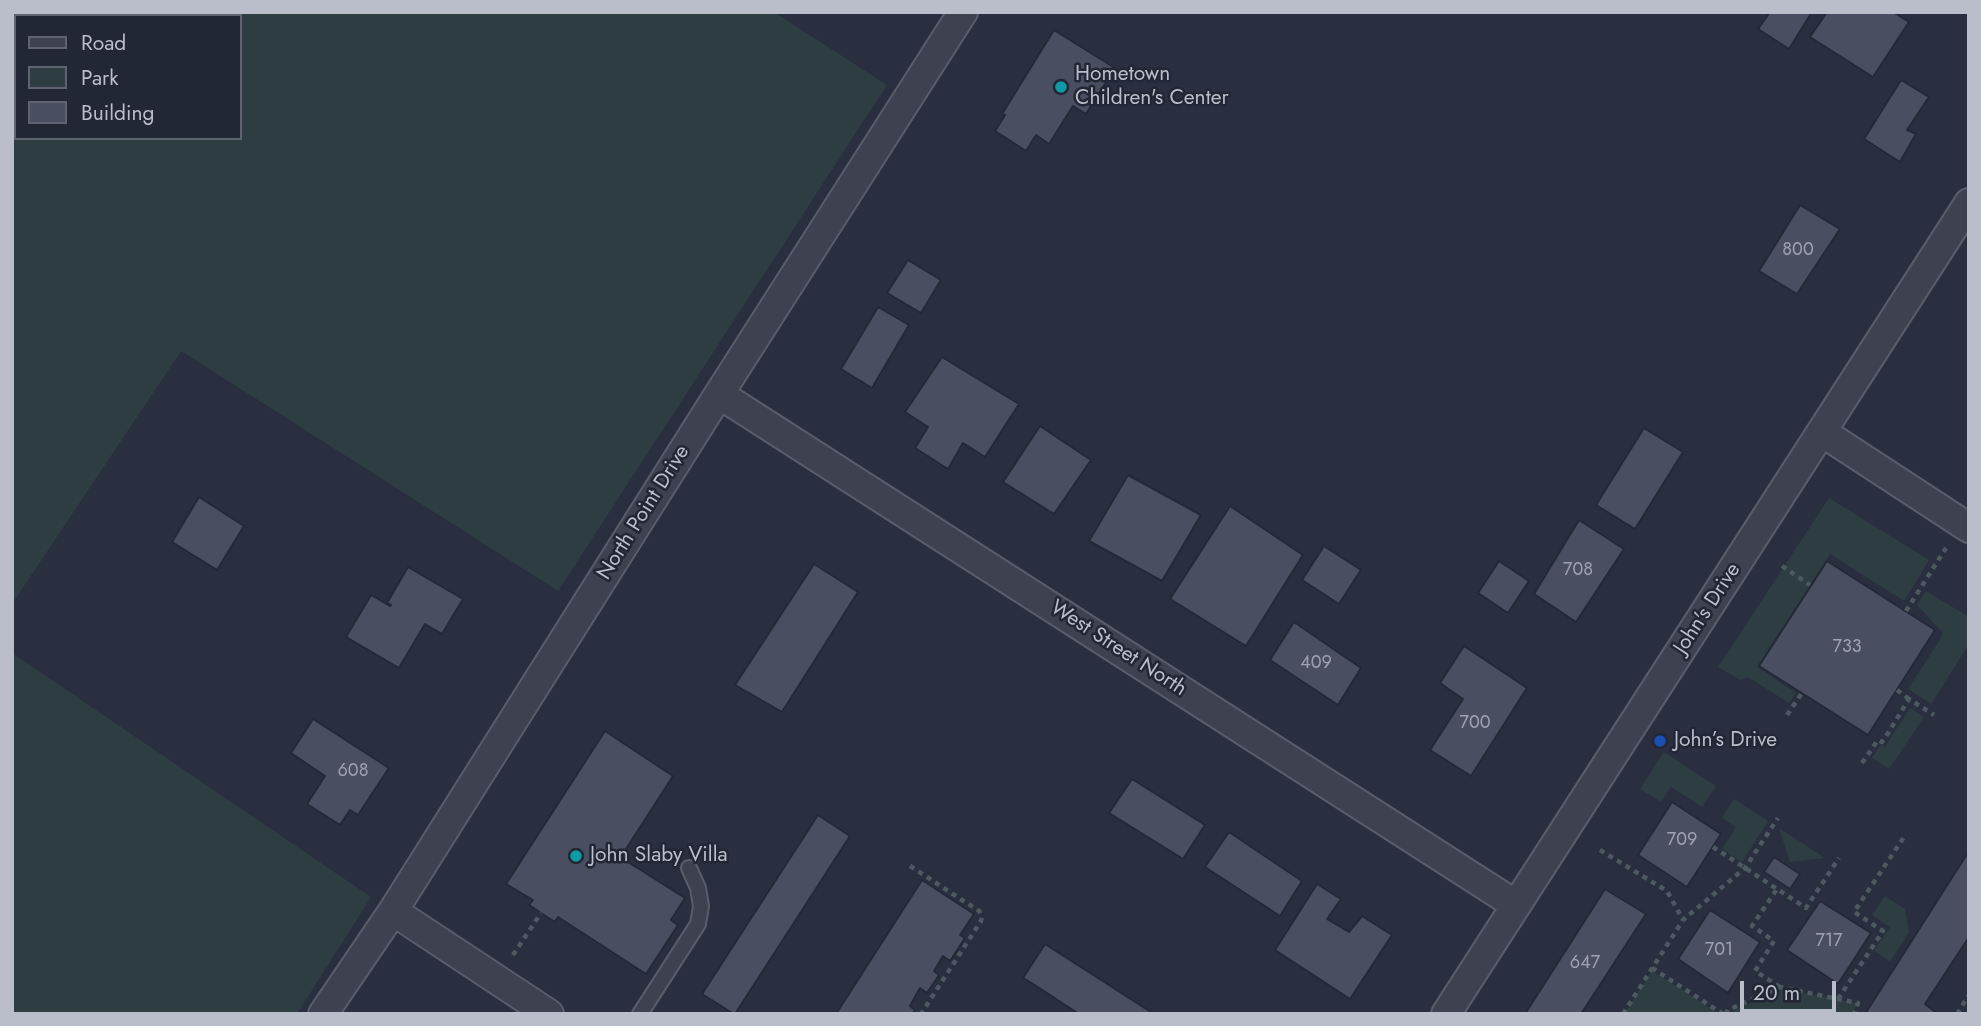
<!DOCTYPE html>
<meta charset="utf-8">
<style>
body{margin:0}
#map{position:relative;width:1981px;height:1026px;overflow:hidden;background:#2a2f40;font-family:Jost,sans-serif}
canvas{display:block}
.frame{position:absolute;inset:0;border:14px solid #babeca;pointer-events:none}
.legend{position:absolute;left:14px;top:14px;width:228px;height:126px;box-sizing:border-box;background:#222735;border:2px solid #5f6371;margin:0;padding:9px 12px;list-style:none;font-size:21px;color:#babeca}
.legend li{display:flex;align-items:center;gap:14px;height:35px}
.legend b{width:35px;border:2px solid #5f6371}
.scale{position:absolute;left:1740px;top:981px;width:96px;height:32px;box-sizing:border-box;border:4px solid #babeca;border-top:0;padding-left:9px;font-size:21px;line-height:24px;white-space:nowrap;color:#babeca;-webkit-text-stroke:5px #222735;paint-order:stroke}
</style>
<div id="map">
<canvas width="1981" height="1026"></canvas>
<div class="frame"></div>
<ul class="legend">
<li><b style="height:9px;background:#3e4250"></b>Road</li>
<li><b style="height:19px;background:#2d3d42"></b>Park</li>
<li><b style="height:19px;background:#494f61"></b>Building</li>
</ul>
<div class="scale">20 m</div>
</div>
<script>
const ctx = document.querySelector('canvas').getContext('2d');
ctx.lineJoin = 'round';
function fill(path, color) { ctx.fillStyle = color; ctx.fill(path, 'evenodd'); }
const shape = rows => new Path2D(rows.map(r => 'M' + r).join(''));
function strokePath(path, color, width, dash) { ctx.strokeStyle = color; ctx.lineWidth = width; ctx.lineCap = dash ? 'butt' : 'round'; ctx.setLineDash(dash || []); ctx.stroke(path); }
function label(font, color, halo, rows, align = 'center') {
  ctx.font = font + ' Jost,sans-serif'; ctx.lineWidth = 5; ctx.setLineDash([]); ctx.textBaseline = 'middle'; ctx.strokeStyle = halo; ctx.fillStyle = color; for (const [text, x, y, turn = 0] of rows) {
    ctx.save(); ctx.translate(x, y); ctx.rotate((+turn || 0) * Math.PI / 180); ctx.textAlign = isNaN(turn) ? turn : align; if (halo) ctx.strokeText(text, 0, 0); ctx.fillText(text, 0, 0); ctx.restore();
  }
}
const green = shape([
 [12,12,774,12,887,85,558,591,181,351,12,604],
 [16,16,240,16,240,138,16,138],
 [1829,498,1929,560,1904,601,1830,554,1757,667,1796,693,1789,703,1748,677,1740,680,1718,667],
 [1926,591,1969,617,1969,644,1931,704,1908,689,1941,638,1942,632,1917,605],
 [12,653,371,897,297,1014,12,1014],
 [1910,708,1924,717,1889,769,1872,758,1880,745,1885,747],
 [1664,752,1716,786,1702,807,1671,787,1661,802,1640,789],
 [1734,799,1768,821,1742,862,1722,849,1736,827,1722,818],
 [1779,828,1825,858,1790,862],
 [1885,896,1905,909,1909,932,1890,962,1874,950,1890,927,1872,915],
 [1652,971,1720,1014,1624,1014],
 [1780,989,1781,989,1857,1003,1853,1014,1727,1014]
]);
const building = shape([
 [1770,12,1812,12,1789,49,1758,29,1770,12],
 [1827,12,1893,12,1909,22,1873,77,1810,37,1827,12],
 [1054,30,1115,68,1086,114,1073,106,1049,144,1036,135,1026,151,995,131,1005,115,1002,114,1054,30],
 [1901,80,1929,97,1907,130,1916,134,1900,162,1864,139,1901,80],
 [1800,205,1840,229,1797,294,1759,271,1800,205],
 [908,260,941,280,921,313,887,293,908,260],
 [878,307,909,325,872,388,841,369,878,307],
 [942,357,1019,404,985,457,963,443,948,469,915,448,928,427,905,412,942,357],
 [1040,426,1091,460,1054,514,1003,482,1040,426],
 [1644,428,1683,452,1635,529,1596,505,1644,428],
 [1128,475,1201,515,1162,581,1089,541,1128,475],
 [199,497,244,526,217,570,172,542,199,497],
 [1230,506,1303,555,1246,646,1170,599,1230,506],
 [1579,520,1624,549,1576,622,1534,594,1579,520],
 [1324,546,1361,570,1339,604,1302,580,1324,546],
 [1499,561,1529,581,1508,613,1478,593,1499,561],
 [1827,561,1935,630,1868,735,1759,666,1827,561],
 [814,564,858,592,782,712,735,685,814,564],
 [408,567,463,599,442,634,425,624,399,668,346,637,371,595,390,606,391,605,387,603,408,567],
 [1294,622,1361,668,1338,705,1270,660,1294,622],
 [1464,646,1527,688,1471,776,1430,750,1463,699,1440,683,1464,646],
 [313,719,389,768,358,815,350,810,340,825,307,804,325,776,291,753,313,719],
 [605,731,673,776,626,849,628,862,685,898,671,920,678,925,646,974,558,917,555,922,541,913,529,905,533,900,506,884,605,731],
 [1132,779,1205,825,1183,859,1109,813,1132,779],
 [1672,802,1721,834,1687,887,1638,855,1672,802],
 [818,815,850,836,735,1014,734,1014,702,994,818,815],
 [1229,832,1302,881,1280,916,1205,867,1229,832],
 [1969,851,1969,937,1925,1004,1938,1014,1865,1014,1969,851],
 [1774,857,1800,874,1790,889,1764,872,1774,857],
 [922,880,974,914,960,935,965,938,950,961,943,956,934,971,939,975,927,993,920,988,910,1006,915,1010,912,1014,836,1014,922,880],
 [1317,884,1341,899,1327,919,1349,932,1362,916,1392,935,1350,999,1275,950,1317,884],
 [1605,889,1646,914,1581,1014,1525,1014,1605,889],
 [1820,901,1871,933,1838,984,1787,950,1820,901],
 [1710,910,1760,942,1728,993,1678,959,1710,910],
 [1045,944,1154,1014,1079,1014,1030,982,1023,978,1045,944]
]);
const path = shape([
 [1782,566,1810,585],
 [1906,611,1946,548],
 [1897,690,1909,699],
 [1787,715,1802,693],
 [1862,763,1878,740,1882,742,1885,738,1909,699,1934,715],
 [1713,847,1777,889],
 [1600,850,1667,891,1683,920],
 [910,866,979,911,982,916,981,921,921,1014],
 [513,955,541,913],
 [1652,968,1723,1014],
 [1780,987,1755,971,1774,941,1752,926,1777,889,1806,908,1839,858],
 [1838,999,1883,931,1854,912,1904,837],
 [1623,1014,1683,920,1745,868,1778,818],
 [1725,1014,1728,1010,1780,987,1858,1003,1854,1014],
 [1957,1014,1969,995]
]);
const service = shape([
 [640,1014,698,924,701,906,698,888,689,868]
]);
const minor = shape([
 [719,394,1516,905],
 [1822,432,1969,528],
 [393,911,549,1014],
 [323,1014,393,911,719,394,963,12],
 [1446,1014,1969,203]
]);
const markers = [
 [1061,87,7,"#0f9aa8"],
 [1660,741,7,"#1a4fb4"],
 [576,856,7,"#0f9aa8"]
];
const numberNames = [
 ["800",1798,251],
 ["708",1578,571],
 ["733",1847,648],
 ["409",1316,664],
 ["700",1475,724],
 ["608",353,772],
 ["709",1682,841],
 ["717",1829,942],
 ["701",1719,951],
 ["647",1585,964]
];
const poiNames = [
 ["Hometown",1075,75],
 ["Children's Center",1075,99],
 ["John’s Drive",1674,741],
 ["John Slaby Villa",590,856]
];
const streetNames = [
 ["North Point Drive",644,513,-58],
 ["John's Drive",1708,609,-57],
 ["West Street North",1118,649,33]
];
fill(green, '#2d3d42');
fill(building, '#494f61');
strokePath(building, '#242937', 2);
strokePath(service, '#585d6a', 18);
strokePath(minor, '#585d6a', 32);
strokePath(path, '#4c5a60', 4.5, [5, 5]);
strokePath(service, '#3e4250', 14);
strokePath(minor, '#3e4250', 28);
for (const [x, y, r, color] of markers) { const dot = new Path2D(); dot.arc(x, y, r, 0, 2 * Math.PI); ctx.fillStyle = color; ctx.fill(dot); strokePath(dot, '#222735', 2.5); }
label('18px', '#9ea2b0', null, numberNames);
label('21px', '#babeca', '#222735', poiNames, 'left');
label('21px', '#babeca', '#222735', streetNames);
</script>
